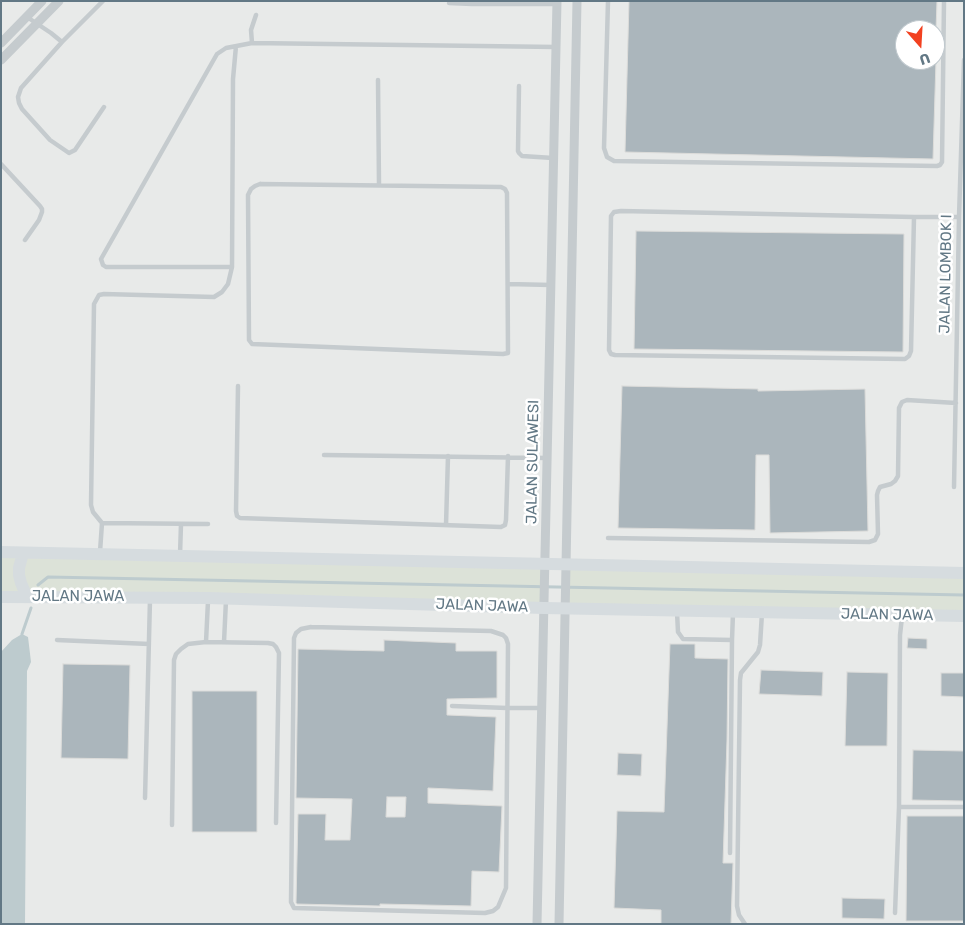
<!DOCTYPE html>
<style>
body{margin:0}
#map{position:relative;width:965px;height:925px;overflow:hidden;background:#fafaf8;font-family:Rubik,sans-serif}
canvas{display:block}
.frame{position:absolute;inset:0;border:2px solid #627885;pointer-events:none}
.north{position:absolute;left:895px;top:20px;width:50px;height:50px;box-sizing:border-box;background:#fff;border:1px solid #c0c9ce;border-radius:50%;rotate:161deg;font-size:14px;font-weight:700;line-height:20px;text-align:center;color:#627885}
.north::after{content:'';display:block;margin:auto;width:18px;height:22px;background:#f24120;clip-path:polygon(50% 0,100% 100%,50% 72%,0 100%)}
</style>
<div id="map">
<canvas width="965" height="925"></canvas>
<div class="frame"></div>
<div class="north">U</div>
</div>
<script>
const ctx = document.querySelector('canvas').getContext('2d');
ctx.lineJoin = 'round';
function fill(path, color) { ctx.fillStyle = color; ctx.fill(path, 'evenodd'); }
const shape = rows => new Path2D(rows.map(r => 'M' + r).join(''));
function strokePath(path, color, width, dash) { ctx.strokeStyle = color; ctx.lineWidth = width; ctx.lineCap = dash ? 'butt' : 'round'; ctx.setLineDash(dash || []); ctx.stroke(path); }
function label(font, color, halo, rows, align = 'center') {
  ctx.font = font + ' Rubik,sans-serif'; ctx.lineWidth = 5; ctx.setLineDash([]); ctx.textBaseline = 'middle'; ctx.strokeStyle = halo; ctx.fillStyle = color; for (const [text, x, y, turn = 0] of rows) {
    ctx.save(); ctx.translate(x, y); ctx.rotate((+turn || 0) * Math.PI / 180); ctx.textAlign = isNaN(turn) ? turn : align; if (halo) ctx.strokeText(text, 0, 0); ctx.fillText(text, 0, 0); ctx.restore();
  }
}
const built = shape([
 [1,1,964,1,964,924,1,924],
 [905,30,935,30,935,60,905,60]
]);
const green = shape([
 [1,552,545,564,544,608,1,596],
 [567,565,964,573,964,616,566,609]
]);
const water = shape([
 [22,634,28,637,31,662,27,671,25,924,1,924,1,763,2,758,1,746,1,652,12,640]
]);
const stream = shape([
 [38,585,48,577,964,595],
 [22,634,31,608]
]);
const building = shape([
 [629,1,937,1,936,30,905,30,905,60,936,60,933,159,625,152,629,1],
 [636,231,904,234,903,352,634,349,636,231],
 [622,386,758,389,758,391,865,389,868,531,770,533,769,455,756,455,755,530,618,528,622,386],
 [908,638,927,639,927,649,907,648,908,638],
 [384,640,456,643,456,651,497,651,497,698,447,699,447,715,496,717,493,791,428,788,428,803,502,806,499,872,472,871,471,906,380,904,380,906,297,904,296,903,298,814,326,814,325,840,350,840,352,799,296,798,298,649,384,651,384,640],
 [387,797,406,797,405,817,386,817,387,797],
 [670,644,695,644,695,658,728,659,727,740,723,863,733,863,731,924,661,924,661,910,614,908,617,811,664,812,670,644],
 [63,664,130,665,128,759,61,758,63,664],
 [761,670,823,672,822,696,759,694,761,670],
 [847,672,888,673,887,746,845,746,847,672],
 [941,673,964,673,964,697,941,696,941,673],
 [192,691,257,691,257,832,192,832,192,691],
 [913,750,964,751,964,801,912,800,913,750],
 [618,753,642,754,641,776,617,775,618,753],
 [907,816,964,816,964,921,906,921,907,816],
 [842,898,885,899,884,919,842,918,842,898]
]);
const lane = shape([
 [608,1,604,148,607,157,614,161,937,166,940,165,942,162,944,1],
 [449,3,472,4,557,4],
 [256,15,251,30,252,43,556,47],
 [27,17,51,33,62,42,21,88,18,97,19,103,22,109,50,140,69,153,75,150,104,107],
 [62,42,103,1],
 [378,80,379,185],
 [519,86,518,151,519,153,522,156,553,158],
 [1,164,40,206,42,209,42,212,39,220,25,240],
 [260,184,501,187,505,189,507,193,508,353,503,354,252,344,249,340,248,195,251,189,255,186,260,184],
 [914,217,911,351,909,356,905,359,615,355,611,354,609,350,611,216,614,212,621,211,914,217,959,217],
 [232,267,106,267,103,265,101,259,217,54,226,48,252,43],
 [508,284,551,285],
 [238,386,236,511,237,516,240,518,501,527,505,525,506,520,508,456],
 [324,455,547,458],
 [954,487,959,217,964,60],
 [208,524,102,523,93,512,91,505,94,304,99,295,104,294,214,297,222,292,228,284,232,267,233,79,236,46],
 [446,525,448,456],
 [608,538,869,542,875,540,878,534,877,495,878,491,880,487,891,484,895,481,898,476,899,408,902,402,907,400,956,403],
 [100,552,102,523],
 [180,555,181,524],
 [677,612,678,632,683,639,732,640,730,853],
 [311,627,491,631,503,635,506,638,508,644,506,888,498,907,493,911,485,913,294,908,291,902,294,638,296,633,301,629,311,627],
 [57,640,149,644],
 [732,640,733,613],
 [206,642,208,601],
 [224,642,226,600],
 [452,706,507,708,541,708],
 [145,798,150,599],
 [899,807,964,807],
 [172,825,174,660,176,654,181,649,188,644,206,642,268,643,273,644,276,647,279,653,276,823],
 [895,913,899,807,900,635,902,617],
 [745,924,739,915,737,906,740,680,741,673,758,652,760,645,762,613]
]);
const street = shape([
 [1,43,42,1],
 [1,60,59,1],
 [537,924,557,1],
 [559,924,577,1]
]);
const secondary = shape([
 [1,552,964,573],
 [23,553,19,568,19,575,21,583,27,597],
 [1,597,208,598,544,608,964,616]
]);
const streetNames = [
 ["JALAN LOMBOK I",946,274,-89],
 ["JALAN SULAWESI",533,462,-89],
 ["JALAN JAWA",78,597],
 ["JALAN JAWA",482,606,2],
 ["JALAN JAWA",887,615,1]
];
fill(built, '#e8eae9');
fill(green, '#dce2d8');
fill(water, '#bdcbce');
strokePath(stream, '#bdcbce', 3);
fill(building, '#abb6bc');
strokePath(building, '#dcdcda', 1);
strokePath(lane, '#c5cbce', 4.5);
strokePath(street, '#c5cbce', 9);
strokePath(secondary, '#d6dcdf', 12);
label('15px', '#627885', '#fff', streetNames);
</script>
